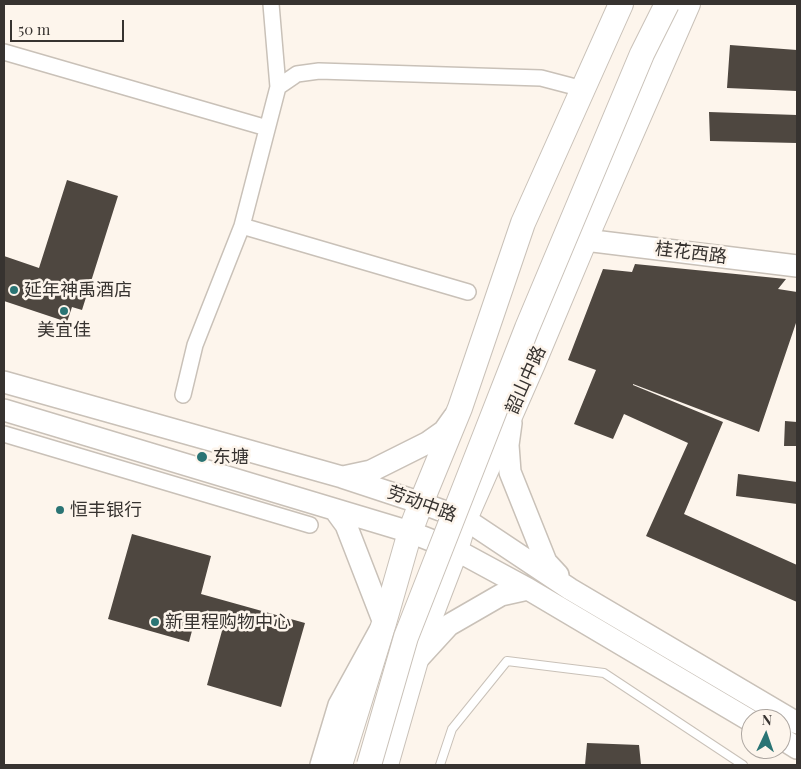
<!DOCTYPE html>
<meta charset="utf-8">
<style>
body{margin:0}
#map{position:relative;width:801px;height:769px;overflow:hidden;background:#fdf5ec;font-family:"Playfair Display",serif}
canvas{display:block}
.frame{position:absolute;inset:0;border:5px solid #373330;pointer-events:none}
.north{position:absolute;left:741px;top:709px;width:50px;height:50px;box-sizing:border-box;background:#fdf5ec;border:1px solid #aea7a1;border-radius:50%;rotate:3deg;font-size:14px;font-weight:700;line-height:20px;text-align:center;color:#373330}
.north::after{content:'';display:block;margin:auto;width:18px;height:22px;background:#2a7474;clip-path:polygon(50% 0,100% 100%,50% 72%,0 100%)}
.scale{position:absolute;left:10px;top:20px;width:114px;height:22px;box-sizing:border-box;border:2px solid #373330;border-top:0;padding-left:6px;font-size:15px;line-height:18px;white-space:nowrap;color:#373330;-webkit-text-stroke:4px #fdf5ec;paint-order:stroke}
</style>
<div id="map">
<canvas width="801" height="769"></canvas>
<div class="frame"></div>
<div class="north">N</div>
<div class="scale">50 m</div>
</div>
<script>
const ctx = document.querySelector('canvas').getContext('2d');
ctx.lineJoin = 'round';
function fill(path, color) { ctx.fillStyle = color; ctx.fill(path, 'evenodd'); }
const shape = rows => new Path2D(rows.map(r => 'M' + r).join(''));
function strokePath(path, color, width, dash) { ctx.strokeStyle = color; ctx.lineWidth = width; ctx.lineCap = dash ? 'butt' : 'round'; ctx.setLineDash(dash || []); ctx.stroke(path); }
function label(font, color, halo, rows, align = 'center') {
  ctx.font = font + ' "Playfair Display","Noto Sans SC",serif'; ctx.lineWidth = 5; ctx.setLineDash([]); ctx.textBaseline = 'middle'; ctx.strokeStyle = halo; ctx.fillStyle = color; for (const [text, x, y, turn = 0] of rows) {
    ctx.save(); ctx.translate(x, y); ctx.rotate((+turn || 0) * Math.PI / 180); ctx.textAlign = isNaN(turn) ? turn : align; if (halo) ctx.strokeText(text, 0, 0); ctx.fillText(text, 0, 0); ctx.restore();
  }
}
const building = shape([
 [730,45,797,50,797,91,727,88],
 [709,112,797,115,797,143,710,141],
 [67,180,118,196,82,310,72,307,67,322,4,301,4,256,39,268],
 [635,264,786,279,778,289,797,292,797,320,759,432,633,384,633,385,723,422,684,514,797,565,797,602,646,536,688,443,624,414,613,439,574,424,596,370,568,360,603,269,632,272],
 [785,421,797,422,797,446,784,446],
 [738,474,797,482,797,504,736,496],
 [132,534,211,556,201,594,305,623,281,707,207,685,225,620,197,612,189,642,108,619],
 [587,743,639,745,641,765,585,765]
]);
const lane = shape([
 [440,765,452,729,507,661,604,673,743,765]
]);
const street = shape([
 [271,4,278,87],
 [4,52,267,128],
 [468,292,242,226,278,87,297,74,319,71,541,78,583,89],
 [183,395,195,345,242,226],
 [4,434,310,525]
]);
const secondary = shape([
 [585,240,797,266],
 [4,382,342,477,421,503,465,519,570,589,797,723],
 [4,410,410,532,456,550,528,589,751,721],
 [511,423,508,445,510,472,546,562,558,575],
 [343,477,371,471,427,443,444,431,454,417],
 [416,661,449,625,501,595,528,589],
 [781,738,797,748],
 [321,765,339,705,384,623,346,525,335,510]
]);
const primary = shape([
 [340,765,384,623,410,532,421,503,460,408,523,223,621,4],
 [386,765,423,636,456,550,465,519,533,364,585,240,688,4]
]);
const primaryBridge = shape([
 [369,765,406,637,486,433,527,328,642,54,667,4]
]);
const markers = [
 [14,290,5,"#2a7474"],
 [64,311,5,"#2a7474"],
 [202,457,6,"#2a7474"],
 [60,510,5,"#2a7474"],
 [155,622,5,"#2a7474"]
];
const streetNames = [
 ["桂花西路",691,253,7],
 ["韶山中路",526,380,-66],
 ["劳动中路",422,504,20]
];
const poiNames = [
 ["延年神禹酒店",24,290],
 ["美宜佳",64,330,"center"],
 ["东塘",213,457],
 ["恒丰银行",70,510],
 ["新里程购物中心",165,622]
];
fill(building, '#4e4740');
strokePath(lane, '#c9c1b8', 10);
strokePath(street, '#c9c1b8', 18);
strokePath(secondary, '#c9c1b8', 24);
strokePath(primary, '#c9c1b8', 26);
strokePath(lane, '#fff', 8);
strokePath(street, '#fff', 15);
strokePath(secondary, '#fff', 21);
strokePath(primary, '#fff', 24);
strokePath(primaryBridge, '#c9c1b8', 26, []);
strokePath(primaryBridge, '#fff', 24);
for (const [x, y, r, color] of markers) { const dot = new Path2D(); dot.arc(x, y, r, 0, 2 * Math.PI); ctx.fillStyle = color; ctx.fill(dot); strokePath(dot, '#fdf5ec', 2); }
label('18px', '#373330', '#fdf5ec', streetNames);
label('18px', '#373330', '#fdf5ec', poiNames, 'left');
</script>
